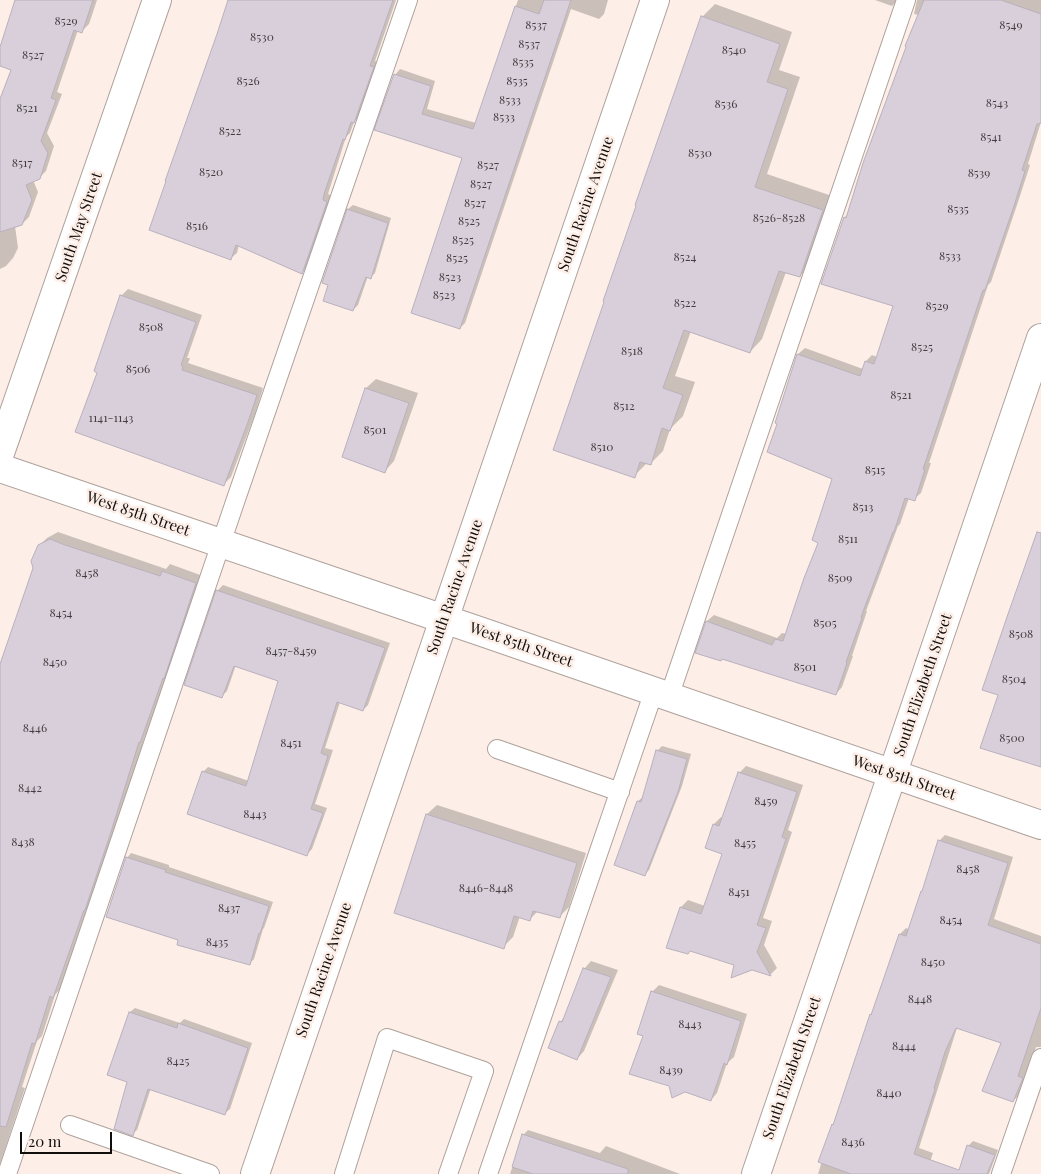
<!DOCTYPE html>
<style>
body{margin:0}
#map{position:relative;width:1041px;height:1174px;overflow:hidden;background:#fdefe8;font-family:"Playfair Display",serif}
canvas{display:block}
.scale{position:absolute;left:20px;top:1132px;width:92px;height:22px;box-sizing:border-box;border:2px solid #110d0b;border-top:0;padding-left:6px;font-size:15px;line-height:18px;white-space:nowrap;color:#110d0b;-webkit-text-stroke:4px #fdefe8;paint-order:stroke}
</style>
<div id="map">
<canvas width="1041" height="1174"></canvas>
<div class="scale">20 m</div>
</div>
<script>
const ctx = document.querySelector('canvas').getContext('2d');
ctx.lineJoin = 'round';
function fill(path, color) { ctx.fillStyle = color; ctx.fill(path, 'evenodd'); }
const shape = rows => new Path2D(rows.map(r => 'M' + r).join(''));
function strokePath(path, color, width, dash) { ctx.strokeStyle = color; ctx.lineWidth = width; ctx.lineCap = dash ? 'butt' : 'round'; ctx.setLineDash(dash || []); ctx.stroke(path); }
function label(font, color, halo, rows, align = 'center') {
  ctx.font = font + ' "Playfair Display",serif'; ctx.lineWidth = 5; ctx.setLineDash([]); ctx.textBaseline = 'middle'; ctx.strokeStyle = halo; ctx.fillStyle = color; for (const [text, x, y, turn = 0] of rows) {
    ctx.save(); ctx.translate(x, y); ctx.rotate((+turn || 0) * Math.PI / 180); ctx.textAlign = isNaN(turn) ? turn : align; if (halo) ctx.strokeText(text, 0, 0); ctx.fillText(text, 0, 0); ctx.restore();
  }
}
const shadow = shape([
 [16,0,97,0,89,24,82,31,78,30,57,92,62,94,47,133,54,146,46,171,39,178,33,180,38,192,29,217,22,224,15,226,18,248,13,258,6,266,0,269,0,103,12,69,0,65,0,50],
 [233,0,396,0,375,61,378,62,359,116,354,122,350,133,346,137,328,194,332,196,308,267,302,273,239,245,237,253,231,258],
 [518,0,608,0,604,14,599,19,571,9,465,323,460,328,464,157,376,129,395,75,400,69,435,81,427,109,476,123],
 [875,0,898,0,892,6],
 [917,0,1041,0,1041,122,1028,164,1030,165,1019,199,991,282,988,285,929,463,931,463,921,493,914,499,909,498,900,524,898,526,866,611,867,611,852,656,853,656,842,687,836,694,707,621,714,615,777,638,782,633,787,634,819,542,834,479,779,423,776,422,798,354,805,348,863,369,866,361,872,355,877,357,895,305,845,217,848,214,919,15,914,14],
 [715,4,792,32,779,70,800,77,767,174,835,197,813,263,800,276,786,272,762,339,750,352,691,331,675,376,695,382,683,416,670,429,663,451,650,464,647,463,634,476,702,17],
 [353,205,391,218,375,273,371,277,368,276,358,305,353,310,329,284,323,282,348,209],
 [128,289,202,315,187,358,190,358,188,363,263,388,255,414,231,477,224,484,121,296],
 [376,379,418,393,394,461,385,471,366,388],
 [58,532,166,569,170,564,203,576,147,734,145,736,117,827,60,989,55,995,42,1036,37,1041,22,1087,25,1088,0,1164,0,669,34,568,39,546,47,538],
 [223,585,390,643,368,705,363,710,340,702,325,748,333,750,315,804,327,808,312,849,307,854,203,772,208,767,249,781,279,680,236,665,227,691,222,696,186,684,218,590],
 [662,746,691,754,682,786,649,870,645,874,638,801,643,797,657,751],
 [746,766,803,785,788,830,792,832,763,918,772,921,764,945,777,968,770,975,690,950,681,907,688,900,705,906,724,853,706,847,714,824,721,817,723,818,739,773],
 [437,805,586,853,569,907,559,917,538,911,530,919,520,916,513,937,503,947,427,814],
 [945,835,1013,857,994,919,1041,936,1041,1047,1036,1047,1019,1095,1013,1101,1003,1042,957,1028,919,1148,933,1153,926,1174,818,1174,833,1125,836,1122,871,1015,900,934,906,928,910,930,939,841],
 [131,853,169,865,169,867,273,902,264,928,263,929,254,959,249,964,180,939,127,858],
 [591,961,618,970,584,1051,577,1059,560,1022,566,1016,584,969],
 [659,985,747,1014,734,1057,727,1063,717,1093,711,1100,670,1085,644,1035,652,992],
 [135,1008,180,1023,184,1019,252,1043,230,1109,225,1113,151,1088,137,1130,132,1134,128,1081,109,1074,130,1012],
 [528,1130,600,1153,606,1146,680,1174,510,1174,523,1135],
 [973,1141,998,1150,989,1174,965,1174,968,1146]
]);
const building = shape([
 [15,0,93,0,82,33,74,30,51,98,56,100,41,141,48,153,40,179,26,185,32,200,22,225,0,232,0,99,11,70,0,66,0,47,15,0],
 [228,0,393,0,370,66,374,67,354,123,351,122,345,140,343,139,324,194,323,200,327,202,302,274,236,245,231,260,149,230,166,181,165,181,217,34,228,0],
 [544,0,571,0,460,329,411,313,462,158,374,130,394,74,431,86,422,114,473,129,515,6,539,14,544,0],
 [924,0,1001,0,1041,14,1041,123,1037,124,1022,170,1025,171,1014,206,985,290,983,290,923,469,925,469,915,501,905,498,894,532,893,532,861,617,862,618,846,662,847,663,836,695,722,659,721,661,695,653,706,621,772,645,775,639,783,641,804,578,818,543,812,540,832,479,767,452,777,424,775,423,797,354,860,376,865,361,874,364,893,306,821,284,844,217,846,218,863,163,906,47,905,46,924,0],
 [701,16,780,44,767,82,788,89,755,187,823,210,800,277,779,271,750,353,684,330,663,388,683,395,670,431,662,428,651,465,640,462,635,478,553,450,604,302,603,301,636,206,635,205,701,16],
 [347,209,388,223,371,279,366,277,353,311,323,301,328,285,322,283,347,209],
 [120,295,196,322,181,365,183,366,182,370,257,395,248,422,224,486,75,432,97,373,94,371,120,295],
 [365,388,409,403,385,473,342,457,365,388],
 [1037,532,1041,533,1041,767,980,748,998,695,982,690,1008,614,1037,532],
 [50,539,65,545,160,576,162,571,196,583,164,679,163,678,140,743,139,742,110,835,85,910,84,910,53,998,50,996,35,1044,32,1043,6,1127,0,1126,0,664,33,568,31,561,38,545,50,539],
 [216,590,385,648,363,711,337,702,321,753,328,756,311,809,323,813,307,856,187,814,202,771,246,786,278,681,234,666,222,698,184,685,216,590],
 [656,750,687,759,678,792,645,876,614,865,637,801,641,802,656,750],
 [738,772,797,792,782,837,786,839,757,925,766,928,757,952,771,976,752,970,731,978,734,965,690,951,688,954,666,948,680,907,701,914,722,854,705,848,713,824,719,826,738,772],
 [426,814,577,863,560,918,533,911,530,921,514,916,504,949,394,913,426,814],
 [938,840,1008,863,988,925,1041,944,1041,1008,1018,1076,1023,1078,1013,1102,982,1091,1001,1043,956,1028,945,1052,934,1088,935,1089,914,1154,959,1170,967,1145,995,1155,987,1174,851,1174,818,1162,832,1124,833,1125,870,1014,871,1015,899,934,906,936,921,891,922,891,938,840],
 [126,857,166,870,165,872,269,906,260,934,259,933,250,965,177,945,178,940,106,917,126,857],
 [583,968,611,977,577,1060,548,1048,559,1021,562,1022,583,968],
 [651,991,741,1021,727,1065,724,1063,711,1101,685,1092,672,1098,669,1086,629,1074,643,1036,637,1034,651,991],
 [129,1012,177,1028,178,1023,248,1048,225,1115,148,1089,133,1136,114,1129,127,1082,107,1075,129,1012],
 [522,1134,628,1169,628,1174,533,1174,512,1167,522,1134]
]);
const service = shape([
 [669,697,906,0],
 [497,749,620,792],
 [70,1125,210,1174],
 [7,1174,235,502,408,0],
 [344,1174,387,1038,484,1071,448,1174],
 [488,1174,654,691],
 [1001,1174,1041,1058]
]);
const minor = shape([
 [0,453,157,0],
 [0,468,485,633,1041,825],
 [756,1174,1041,338]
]);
const tertiary = shape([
 [255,1174,655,0]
]);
const numberNames = [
 ["8529",66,21],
 ["8537",536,25],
 ["8549",1011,25],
 ["8530",262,37],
 ["8537",529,44],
 ["8540",734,50],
 ["8527",33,55],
 ["8535",523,62],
 ["8526",248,81],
 ["8535",517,81],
 ["8533",510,100],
 ["8543",997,103],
 ["8536",726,104],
 ["8521",27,108],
 ["8533",504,117],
 ["8522",230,131],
 ["8541",991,137],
 ["8530",700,153],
 ["8517",22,163],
 ["8527",488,165],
 ["8520",211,172],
 ["8539",979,173],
 ["8527",481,184],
 ["8527",475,203],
 ["8535",958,209],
 ["8526-8528",779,218],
 ["8525",469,221],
 ["8516",197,226],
 ["8525",463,240],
 ["8533",950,256],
 ["8524",685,257],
 ["8525",457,258],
 ["8523",450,277],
 ["8523",444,295],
 ["8522",685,303],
 ["8529",937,306],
 ["8508",151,327],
 ["8525",922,347],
 ["8518",632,351],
 ["8506",138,369],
 ["8521",901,395],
 ["8512",624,406],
 ["1141-1143",111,418],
 ["8501",375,430],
 ["8510",602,447],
 ["8515",875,470],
 ["8513",863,507],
 ["8511",848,539],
 ["8458",87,573],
 ["8509",840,578],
 ["8454",61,613],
 ["8505",825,623],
 ["8508",1021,634],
 ["8457-8459",291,651],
 ["8450",55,662],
 ["8501",805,667],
 ["8504",1014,679],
 ["8446",35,728],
 ["8500",1012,738],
 ["8451",291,743],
 ["8442",30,788],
 ["8459",766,801],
 ["8443",255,814],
 ["8438",23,842],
 ["8455",745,843],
 ["8458",968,869],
 ["8446-8448",486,888],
 ["8451",739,892],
 ["8437",229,908],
 ["8454",951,920],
 ["8435",217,942],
 ["8450",933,962],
 ["8448",920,999],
 ["8443",690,1024],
 ["8444",904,1046],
 ["8425",178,1061],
 ["8439",671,1070],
 ["8440",889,1093],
 ["8436",853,1142]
];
const streetNames = [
 ["South Racine Avenue",586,204,-71],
 ["South May Street",79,227,-71],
 ["West 85th Street",138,514,19],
 ["South Racine Avenue",455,587,-71],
 ["West 85th Street",521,645,19],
 ["South Elizabeth Street",923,685,-71],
 ["West 85th Street",904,778,19],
 ["South Racine Avenue",324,970,-71],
 ["South Elizabeth Street",792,1068,-71]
];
fill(shadow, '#0003');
fill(building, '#d8cfdb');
strokePath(building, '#b9b0bc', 1);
strokePath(service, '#aea19b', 20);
strokePath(minor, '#aea19b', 30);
strokePath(tertiary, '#aea19b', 30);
strokePath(service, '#fff', 18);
strokePath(minor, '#fff', 28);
strokePath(tertiary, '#fff', 28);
label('12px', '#433e3f', null, numberNames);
label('15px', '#110d0b', '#fdefe8', streetNames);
</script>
